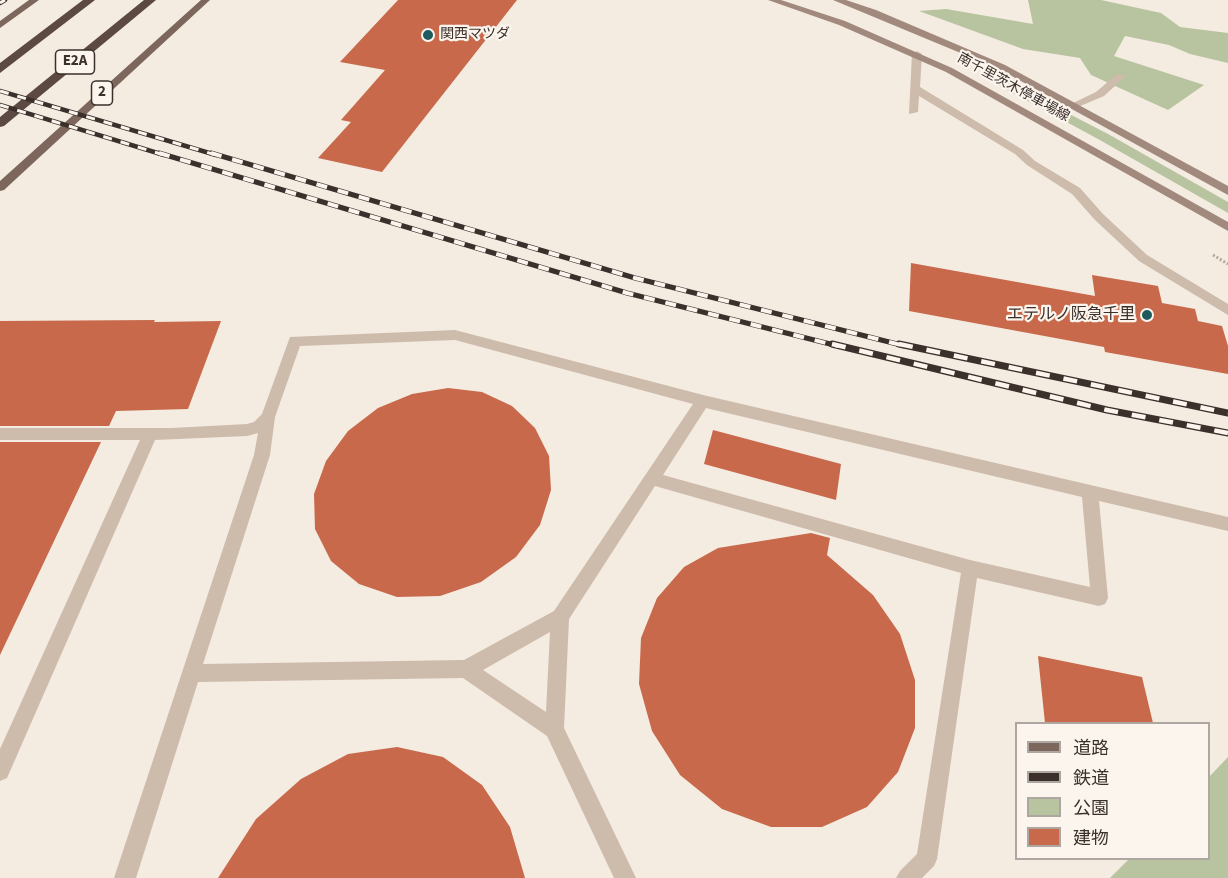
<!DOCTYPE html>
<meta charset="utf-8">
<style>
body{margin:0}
#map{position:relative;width:1228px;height:878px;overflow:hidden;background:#f4ebe1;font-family:"Source Sans 3","Noto Sans JP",sans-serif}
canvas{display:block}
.legend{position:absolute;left:1015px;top:722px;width:195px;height:138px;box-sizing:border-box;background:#fbf5ee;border:2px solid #aea6a0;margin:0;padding:8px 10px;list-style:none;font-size:18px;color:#3b302b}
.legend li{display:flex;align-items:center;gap:12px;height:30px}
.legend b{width:30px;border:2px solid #aea6a0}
</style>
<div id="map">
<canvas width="1228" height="878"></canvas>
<ul class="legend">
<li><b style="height:8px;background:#7d675c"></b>道路</li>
<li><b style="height:8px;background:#3b302b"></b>鉄道</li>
<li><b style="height:16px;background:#b8c4a0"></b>公園</li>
<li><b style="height:16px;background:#c8694b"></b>建物</li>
</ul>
</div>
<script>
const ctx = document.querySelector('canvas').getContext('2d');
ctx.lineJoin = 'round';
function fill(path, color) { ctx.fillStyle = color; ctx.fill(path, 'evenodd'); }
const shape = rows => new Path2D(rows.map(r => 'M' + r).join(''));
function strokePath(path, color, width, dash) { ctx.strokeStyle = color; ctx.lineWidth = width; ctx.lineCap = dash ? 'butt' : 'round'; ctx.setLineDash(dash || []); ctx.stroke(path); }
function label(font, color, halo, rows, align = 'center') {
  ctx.font = font + ' "Source Sans 3","Noto Sans JP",sans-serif'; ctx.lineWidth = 4.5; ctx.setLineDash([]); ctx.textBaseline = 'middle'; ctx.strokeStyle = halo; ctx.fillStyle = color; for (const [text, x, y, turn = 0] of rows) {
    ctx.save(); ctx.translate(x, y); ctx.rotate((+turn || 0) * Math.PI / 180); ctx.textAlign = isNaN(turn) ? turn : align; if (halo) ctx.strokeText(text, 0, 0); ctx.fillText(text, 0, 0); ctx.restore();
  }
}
const green = shape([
 [1028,0,1101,0,1161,13,1180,27,1228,33,1228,63,1190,54,1169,45,1125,36,1114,56,1204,85,1168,110,1091,75,1080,58,1023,49,919,11,946,9,1033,24],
 [988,72,1108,134,1228,202,1228,213,1098,139,983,77,982,73],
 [1228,757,1228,878,1110,878,1129,859,1208,858,1209,777]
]);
const building = shape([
 [398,0,517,0,382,172,318,158,351,122,341,120,385,70,340,62],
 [911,263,1095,296,1092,275,1158,286,1162,303,1195,309,1198,321,1222,326,1228,346,1228,374,1105,352,1104,347,909,311],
 [155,320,154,322,221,321,188,409,116,411,109,426,0,426,0,321],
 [448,388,482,392,512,406,535,428,549,456,551,490,540,525,516,557,481,582,440,596,397,597,359,584,331,561,315,529,314,494,326,461,348,431,378,408,412,394],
 [713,430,841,464,836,500,704,464],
 [0,442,101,442,0,655],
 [811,533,830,538,827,555,873,595,900,634,915,680,915,728,898,772,867,807,822,827,771,827,722,809,680,775,652,731,639,684,641,638,657,598,684,567,718,548],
 [1038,656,1142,677,1153,723,1045,723],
 [397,747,443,757,482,785,510,827,525,878,218,878,256,819,301,779,348,754]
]);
const path = shape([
 [1213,255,1228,264]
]);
const lane = shape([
 [917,51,922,54,920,87,1023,150,1035,161,1080,188,1103,214,1147,255,1228,304,1228,315,1139,261,1095,220,1072,194,1027,165,1015,154,919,96,918,112,909,114,912,54,917,51],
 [1117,74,1126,76,1104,96,1078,107,1069,105,1096,92,1117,74],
 [455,330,703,395,1228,517,1228,531,1099,501,1108,598,1105,604,1099,606,977,578,937,859,934,866,922,878,896,878,900,871,917,854,961,573,655,486,569,619,564,728,636,878,614,878,547,736,463,678,198,682,136,878,114,878,254,455,258,433,247,436,155,440,7,778,0,781,0,749,140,440,0,440,0,428,172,428,247,424,254,422,262,414,290,337,455,330],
 [455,340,693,404,554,611,464,660,203,664,270,455,275,417,300,346,455,340],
 [706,408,1082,497,1090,587,970,560,663,475,706,408],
 [550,632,546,712,483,670,550,632]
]);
const secondary = shape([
 [768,0,781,0,845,21,952,68,1228,222,1228,231,946,72,839,25,768,0],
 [833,0,846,0,876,10,1005,65,1228,186,1228,195,999,69,833,0]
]);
const primary = shape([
 [29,0,39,0,0,28,0,21,29,0],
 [201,0,210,0,4,190,0,191,0,181,201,0]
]);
const highway = shape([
 [83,0,95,0,0,73,0,63,83,0],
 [144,0,156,0,4,126,0,127,0,117,144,0]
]);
const railFar2 = shape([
 [0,3,5,0],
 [0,91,216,155],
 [0,105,164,155]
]);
const railFar1 = shape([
 [159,153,627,293,838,346],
 [211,153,635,278,905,346]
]);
const rail = shape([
 [832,344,1107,410,1228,433],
 [899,344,1228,413]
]);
const markers = [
 [428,35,6,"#1f5a5e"],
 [1147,315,6,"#1f5a5e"]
];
const farPoinames = [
 ["関西マツダ",440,35]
];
const farStreetnames = [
 ["南千里茨木停車場線",1013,88,29]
];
const shields = [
 [75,62,39],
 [102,93,21]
];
const shieldNames = [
 ["E2A",75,62],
 ["2",102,93]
];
const poiNames = [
 ["エテルノ阪急千里",1135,315]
];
fill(green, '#b8c4a0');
fill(building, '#c8694b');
strokePath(path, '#b9a596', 3, [2, 2]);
fill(lane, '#cdbbac');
fill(secondary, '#a18a7d');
fill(primary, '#7d675c');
fill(highway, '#5c4a42');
strokePath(railFar2, '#3b302b', 4.5);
strokePath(railFar1, '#3b302b', 5);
strokePath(rail, '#3b302b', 7);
strokePath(railFar2, '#fbf5ee', 3, [9]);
strokePath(railFar1, '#fbf5ee', 4, [11]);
strokePath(rail, '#fbf5ee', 4.5, [14]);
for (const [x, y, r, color] of markers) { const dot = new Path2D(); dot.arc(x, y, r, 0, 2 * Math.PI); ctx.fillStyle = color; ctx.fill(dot); strokePath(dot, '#fbf5ee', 2); }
label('14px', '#3b302b', '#fbf5ee', farPoinames, 'left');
label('14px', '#3b302b', '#fbf5ee', farStreetnames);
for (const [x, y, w] of shields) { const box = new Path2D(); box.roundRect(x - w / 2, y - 12, w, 24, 4.5); ctx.fillStyle = '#fbf5ee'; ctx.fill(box); strokePath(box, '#3b302b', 1.5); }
label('bold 15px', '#3b302b', null, shieldNames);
label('16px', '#3b302b', '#fbf5ee', poiNames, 'right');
</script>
